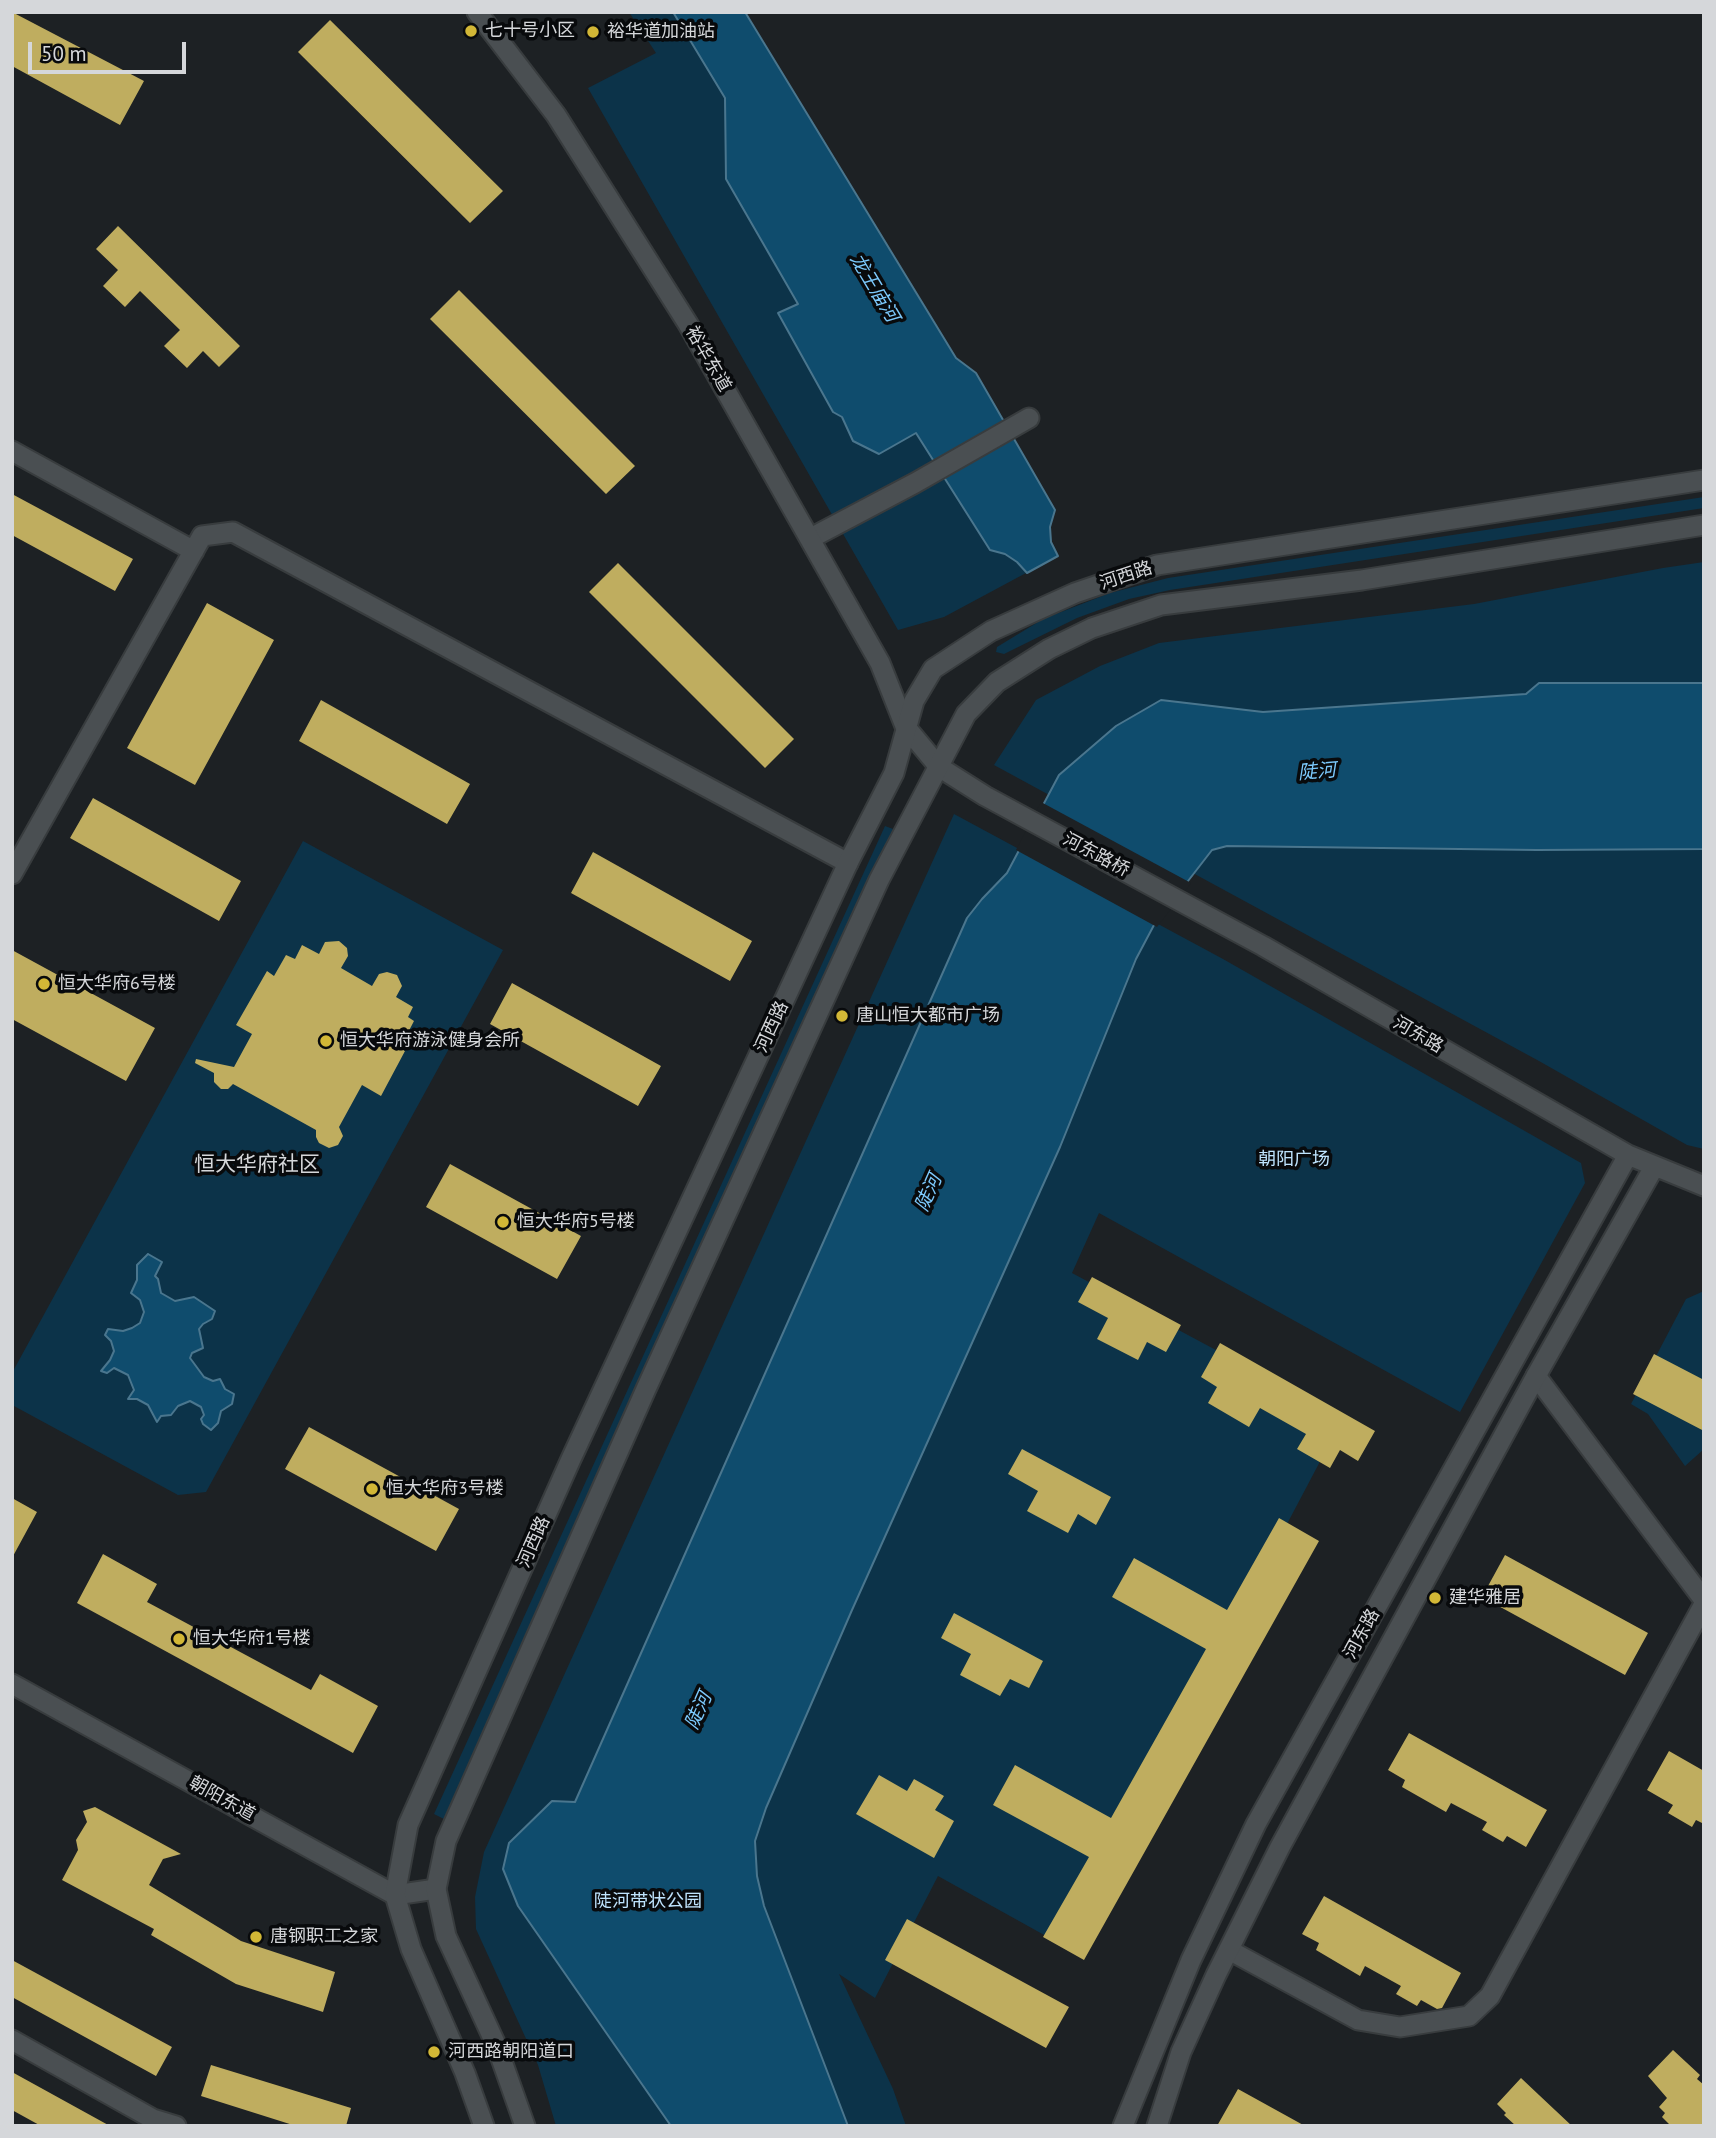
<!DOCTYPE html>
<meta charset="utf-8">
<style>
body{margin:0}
#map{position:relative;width:1716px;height:2138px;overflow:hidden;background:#1d2124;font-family:"PT Sans",sans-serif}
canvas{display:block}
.frame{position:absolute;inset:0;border:14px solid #d5d7da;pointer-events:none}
.scale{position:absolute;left:28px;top:42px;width:158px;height:32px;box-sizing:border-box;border:4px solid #d5d7da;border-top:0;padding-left:9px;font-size:21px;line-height:24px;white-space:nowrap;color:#d5d7da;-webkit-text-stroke:5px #080a0c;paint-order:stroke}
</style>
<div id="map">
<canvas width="1716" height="2138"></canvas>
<div class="frame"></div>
<div class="scale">50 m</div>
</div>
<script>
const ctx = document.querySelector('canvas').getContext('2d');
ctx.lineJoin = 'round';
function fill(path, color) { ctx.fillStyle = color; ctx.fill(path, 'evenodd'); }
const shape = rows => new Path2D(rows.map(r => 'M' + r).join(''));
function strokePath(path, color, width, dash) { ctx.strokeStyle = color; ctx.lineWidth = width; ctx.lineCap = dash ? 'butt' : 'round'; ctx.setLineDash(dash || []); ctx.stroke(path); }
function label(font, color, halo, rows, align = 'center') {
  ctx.font = font + ' "PT Sans","Noto Sans SC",sans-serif'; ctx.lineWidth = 7; ctx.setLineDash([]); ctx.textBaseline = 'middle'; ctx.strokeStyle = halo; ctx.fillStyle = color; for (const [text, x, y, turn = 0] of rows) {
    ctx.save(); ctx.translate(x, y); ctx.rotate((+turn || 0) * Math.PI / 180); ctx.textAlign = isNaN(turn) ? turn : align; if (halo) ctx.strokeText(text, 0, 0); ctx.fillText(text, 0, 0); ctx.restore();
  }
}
const green = shape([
 [629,12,673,12,725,98,726,179,798,304,779,313,916,433,990,550,1004,554,1017,562,1026,573,944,617,898,630,588,88,656,53],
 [1704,497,1704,508,1170,590,1129,599,1077,618,1004,654,996,652,997,647,1043,619,1110,593,1168,578],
 [1704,562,1704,1149,1687,1145,1539,1061,994,765,1036,700,1100,666,1159,643,1474,604,1663,568],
 [954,814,1223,959,1581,1163,1585,1183,1460,1412,1099,1213,1072,1273,1343,1418,1064,1946,938,1876,875,1998,839,1974,893,2089,906,2126,556,2126,538,2065,476,1929,475,1897,484,1852],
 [885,826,893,829,444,1819,434,1814],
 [303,841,503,950,206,1492,178,1495,14,1406,12,1373],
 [1704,1291,1704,1449,1685,1466,1648,1414,1631,1404,1686,1299]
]);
const water = shape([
 [673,12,745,12,956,358,976,373,1055,510,1050,527,1051,542,1058,556,1027,573,1017,562,1005,554,990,550,916,433,879,454,853,441,842,417,833,412,778,313,798,304,726,179,725,98,673,12],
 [1539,683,1704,683,1704,849,1537,850,1227,846,1212,850,1154,925,1136,959,1060,1147,852,1610,766,1808,755,1841,757,1876,764,1906,848,2126,671,2126,518,1906,503,1869,509,1843,552,1801,575,1802,967,918,982,899,1007,873,1059,775,1116,726,1161,700,1263,712,1526,694,1539,683],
 [148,1254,162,1262,155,1276,158,1279,161,1293,175,1301,194,1297,215,1311,212,1319,203,1324,199,1329,203,1348,192,1353,190,1358,204,1377,213,1381,220,1379,225,1389,234,1394,232,1404,221,1411,218,1423,211,1430,203,1424,201,1419,204,1415,201,1407,190,1401,178,1406,171,1415,161,1416,157,1422,148,1405,137,1399,128,1399,134,1390,128,1375,114,1368,107,1373,101,1371,110,1360,114,1351,111,1341,105,1335,108,1329,123,1331,132,1328,140,1323,144,1312,140,1300,131,1293,137,1280,137,1265,148,1254]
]);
const pier = shape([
 [1041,802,1191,883,1157,927,1016,850]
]);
const building = shape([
 [12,12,144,81,120,125,12,66],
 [330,20,503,191,470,223,298,52],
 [118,226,240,346,219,367,203,351,187,368,164,346,180,330,140,291,125,307,103,286,118,270,96,249],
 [459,290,635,466,606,494,430,319],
 [12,494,133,559,115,591,12,535],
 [618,563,794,739,765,768,589,592],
 [207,603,274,640,195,785,127,748],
 [321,700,470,784,447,824,299,741],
 [93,798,241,881,219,921,70,838],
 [593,852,752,941,730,981,571,893],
 [339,941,347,948,348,956,341,968,372,986,379,974,387,972,397,975,402,986,396,997,413,1007,408,1017,414,1021,400,1048,405,1051,381,1096,362,1085,339,1127,343,1136,338,1145,329,1148,319,1143,316,1137,316,1130,233,1084,228,1089,221,1089,214,1082,214,1073,195,1063,196,1059,234,1067,252,1034,236,1025,267,971,274,976,286,955,295,959,302,945,319,954,325,942],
 [12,950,155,1028,126,1081,12,1019],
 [512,983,661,1066,638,1106,490,1024],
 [450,1164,581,1236,557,1279,426,1207],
 [1092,1277,1181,1325,1166,1352,1147,1342,1138,1360,1097,1339,1108,1318,1078,1302],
 [1220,1343,1375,1431,1358,1461,1340,1450,1330,1468,1297,1449,1306,1434,1260,1408,1249,1427,1208,1403,1217,1387,1201,1377],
 [1654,1354,1704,1380,1704,1431,1633,1394],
 [309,1427,459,1509,436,1551,285,1469],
 [1022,1449,1111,1497,1096,1525,1078,1514,1068,1533,1027,1511,1038,1491,1008,1474],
 [12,1498,37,1512,12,1558],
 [1279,1518,1319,1541,1084,1960,1043,1937,1089,1857,993,1805,1015,1765,1111,1818,1206,1649,1112,1597,1134,1558,1227,1610],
 [103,1554,157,1584,147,1602,311,1690,320,1674,378,1706,353,1753,77,1603],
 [1505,1555,1648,1633,1625,1675,1482,1597],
 [954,1613,1043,1661,1029,1688,1010,1679,1000,1696,960,1675,971,1654,941,1638],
 [1409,1733,1547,1810,1526,1847,1507,1836,1503,1842,1482,1830,1487,1822,1451,1803,1446,1812,1402,1787,1405,1780,1388,1770],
 [1669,1751,1704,1771,1704,1824,1696,1820,1692,1827,1668,1813,1673,1805,1647,1790],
 [879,1775,907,1791,914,1779,944,1796,935,1810,954,1821,934,1858,856,1814],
 [95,1807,181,1854,163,1859,149,1885,241,1941,335,1972,323,2012,236,1984,151,1935,154,1929,62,1880,78,1850,76,1840,87,1822,83,1811],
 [1324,1896,1461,1973,1442,2008,1437,2009,1421,2000,1417,2006,1396,1994,1401,1986,1365,1966,1360,1976,1316,1950,1319,1943,1302,1934],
 [907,1919,1069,2007,1046,2048,885,1960],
 [12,1960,172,2047,156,2076,12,1997],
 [1673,2050,1700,2075,1697,2079,1704,2085,1704,2126,1671,2126,1662,2117,1665,2113,1659,2107,1667,2098,1648,2076],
 [211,2065,351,2108,346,2126,296,2126,201,2096],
 [12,2072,110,2126,41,2126,12,2110],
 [1521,2078,1539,2095,1572,2126,1516,2126,1504,2115,1506,2113,1497,2104],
 [1238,2089,1305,2126,1217,2126]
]);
const minor = shape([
 [12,451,194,551],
 [811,538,915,483,1029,418],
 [12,874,202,536,233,532,848,863],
 [1536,1376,1704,1600],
 [1229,1950,1358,2020,1400,2027,1469,2016,1490,1996,1704,1604],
 [12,2040,153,2119,176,2126]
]);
const tertiary = shape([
 [477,12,556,115,688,324,880,663,905,726,939,767,985,796,1263,946,1628,1155,1704,1186],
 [12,1684,395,1895,436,1889],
 [1123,2126,1191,1960,1256,1824,1628,1155],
 [1157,2126,1181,2052,1216,1975,1280,1847,1536,1376,1654,1167]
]);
const secondary = shape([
 [484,2126,465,2073,411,1949,395,1895,408,1825,571,1459,848,863,894,773,914,701,933,669,991,631,1075,593,1157,565,1704,480],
 [525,2126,497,2047,446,1936,436,1889,446,1841,646,1389,879,880,966,714,997,682,1049,649,1092,628,1161,605,1362,580,1704,525]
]);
const markers = [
 [471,31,7,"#d2b736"],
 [593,32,7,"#d2b736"],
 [44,984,7,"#d2b736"],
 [842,1016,7,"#d2b736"],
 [326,1041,7,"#d2b736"],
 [503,1222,7,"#d2b736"],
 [372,1489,7,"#d2b736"],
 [1435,1598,7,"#d2b736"],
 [179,1639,7,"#d2b736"],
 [256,1937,7,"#d2b736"],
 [434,2052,7,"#d2b736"]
];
const poiNames = [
 ["七十号小区",485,31],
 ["裕华道加油站",607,32],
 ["恒大华府6号楼",58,984],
 ["唐山恒大都市广场",856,1016],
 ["恒大华府游泳健身会所",340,1041],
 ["恒大华府5号楼",517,1222],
 ["恒大华府3号楼",386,1489],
 ["建华雅居",1449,1598],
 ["恒大华府1号楼",193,1639],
 ["唐钢职工之家",270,1937],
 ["河西路朝阳道口",448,2052]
];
const streetNames = [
 ["裕华东道",708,359,60],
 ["河西路",1126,576,-18],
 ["河东路桥",1096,855,28],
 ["河西路",772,1027,-65],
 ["河东路",1418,1035,30],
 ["河西路",534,1542,-66],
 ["河东路",1362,1634,-61],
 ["朝阳东道",222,1799,29]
];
const parkNames = [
 ["朝阳广场",1294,1160],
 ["陡河带状公园",648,1902]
];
const waterNames = [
 ["龙王庙河",874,288,59],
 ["陡河",1317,772,-5],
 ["陡河",929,1193,-66],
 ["陡河",699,1711,-66]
];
const quarterNames = [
 ["恒大华府社区",257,1165]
];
fill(green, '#0c3349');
fill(water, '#0f4c6d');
strokePath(water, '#4a768e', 2);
fill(pier, '#1d2124');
fill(building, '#bfad5f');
strokePath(minor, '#383c3e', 23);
strokePath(tertiary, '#383c3e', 23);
strokePath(secondary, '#383c3e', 23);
strokePath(minor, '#4a4f52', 19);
strokePath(tertiary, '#4a4f52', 19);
strokePath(secondary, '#4a4f52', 19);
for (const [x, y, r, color] of markers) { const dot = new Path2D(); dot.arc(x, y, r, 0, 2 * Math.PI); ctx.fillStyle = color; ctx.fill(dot); strokePath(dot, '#080a0c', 2.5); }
label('18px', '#d5d7da', '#080a0c', poiNames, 'left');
label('18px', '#d5d7da', '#080a0c', streetNames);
label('18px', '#bfe4fe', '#080a0c', parkNames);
label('italic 19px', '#7cc9fc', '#080a0c', waterNames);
label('21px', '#d5d7da', '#080a0c', quarterNames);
</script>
